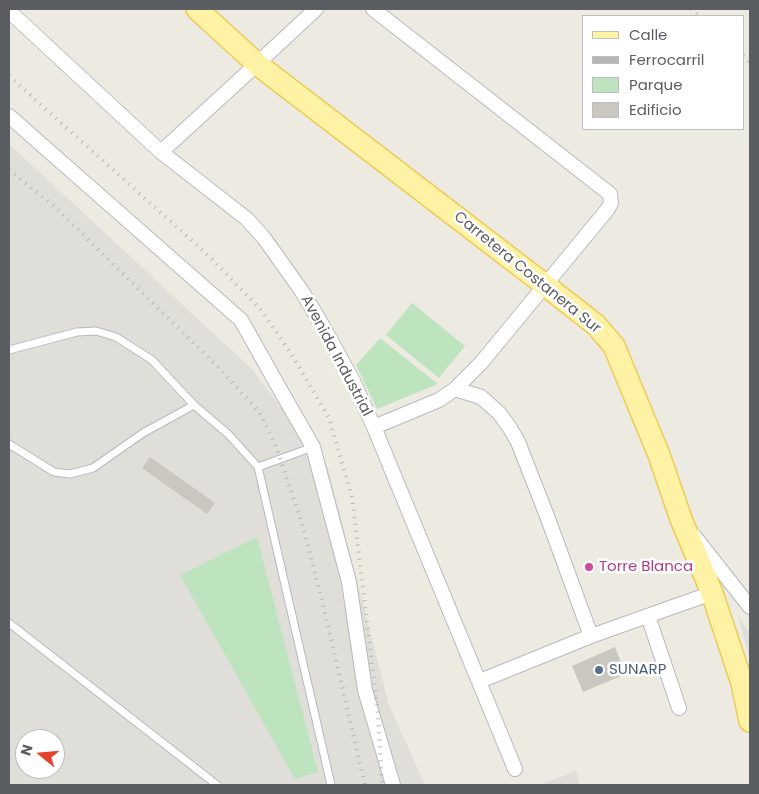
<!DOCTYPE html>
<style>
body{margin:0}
#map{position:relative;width:759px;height:794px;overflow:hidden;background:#edebe1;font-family:Poppins,sans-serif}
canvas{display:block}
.frame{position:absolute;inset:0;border:10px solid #5a5d62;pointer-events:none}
.legend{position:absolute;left:582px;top:15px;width:162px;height:115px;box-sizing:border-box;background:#fff;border:1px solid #bdbec0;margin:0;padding:6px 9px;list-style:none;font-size:15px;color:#5a5d62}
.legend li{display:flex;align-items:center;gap:10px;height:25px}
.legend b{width:25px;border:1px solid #bdbec0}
.north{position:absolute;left:15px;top:729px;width:50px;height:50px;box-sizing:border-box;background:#fff;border:1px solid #bdbec0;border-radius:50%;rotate:287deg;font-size:14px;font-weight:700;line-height:20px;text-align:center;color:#5a5d62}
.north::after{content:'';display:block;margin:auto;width:18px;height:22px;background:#e6432e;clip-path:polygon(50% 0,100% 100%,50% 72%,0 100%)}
</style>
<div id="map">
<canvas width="759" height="794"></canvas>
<div class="frame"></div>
<ul class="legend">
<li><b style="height:6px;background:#fef2a5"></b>Calle</li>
<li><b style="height:6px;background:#b4b5b5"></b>Ferrocarril</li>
<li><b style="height:14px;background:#bee4bf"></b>Parque</li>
<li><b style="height:14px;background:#cac7c1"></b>Edificio</li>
</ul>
<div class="north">N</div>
</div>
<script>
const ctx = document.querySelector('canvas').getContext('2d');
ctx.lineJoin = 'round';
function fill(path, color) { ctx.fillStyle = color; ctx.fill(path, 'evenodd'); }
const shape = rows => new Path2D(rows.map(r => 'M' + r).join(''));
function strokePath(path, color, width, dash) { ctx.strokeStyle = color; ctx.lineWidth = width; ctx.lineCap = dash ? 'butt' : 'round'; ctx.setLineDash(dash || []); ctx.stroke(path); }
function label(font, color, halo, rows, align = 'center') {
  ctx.font = font + ' Poppins,sans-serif'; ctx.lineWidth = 5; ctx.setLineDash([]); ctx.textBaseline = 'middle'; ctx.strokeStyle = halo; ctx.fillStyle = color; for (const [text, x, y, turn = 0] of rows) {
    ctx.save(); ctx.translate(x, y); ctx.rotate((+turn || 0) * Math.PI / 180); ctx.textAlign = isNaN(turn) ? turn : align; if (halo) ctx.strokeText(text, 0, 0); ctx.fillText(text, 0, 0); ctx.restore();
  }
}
const industrial = shape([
 [9,144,252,369,328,468,389,705,425,785,9,785],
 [25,739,55,739,55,769,25,769],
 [738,616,750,633,750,659],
 [576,770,580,785,541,785]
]);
const green = shape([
 [412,303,465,346,439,378,386,335],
 [380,338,438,384,377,409,356,365],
 [257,537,318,772,295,779,180,575]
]);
const building = shape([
 [150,457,215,503,207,514,142,468],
 [615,647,626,674,583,692,572,666]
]);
const lane = shape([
 [9,350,77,332,96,331,116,337,152,360,194,405,228,434,258,467,331,785],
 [9,444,54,472,70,474,93,468,143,433,194,405],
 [258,467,313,447],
 [9,623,217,785]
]);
const street = shape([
 [373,9,610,194,611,203,607,210,481,363,455,389,439,400,374,427],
 [9,11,161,152,247,219,264,238,301,290,321,323,353,381,374,427,515,769],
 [9,116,241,320,273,377,313,447,349,582,365,690,393,785],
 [161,152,257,64,316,9],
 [455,389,481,397,499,413,510,428,518,442,547,516,591,636],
 [695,537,750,607],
 [648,616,679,708],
 [480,681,591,636,712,593]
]);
const primary = shape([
 [197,9,257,64,545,285,596,325,614,346,659,455,681,519,712,593,742,683,750,721]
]);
const rail = shape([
 [691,9,700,16],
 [743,56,750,63],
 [9,76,210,257,262,311,292,355,329,418,352,497,378,714,382,785],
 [9,170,54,206,220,369,259,412,275,444,302,523,322,600,365,785]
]);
const markers = [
 [589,567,5,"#d1479c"],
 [599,670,5,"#5c6f8a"]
];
const streetNames = [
 ["Carretera Costanera Sur",527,273,39],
 ["Avenida Industrial",336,356,62]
];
const hotelNames = [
 ["Torre Blanca",599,567]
];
const serviceNames = [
 ["SUNARP",609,670]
];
fill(industrial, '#e0ded9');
fill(green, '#bee4bf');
fill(building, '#cac7c1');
strokePath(lane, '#b7b9be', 9);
strokePath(street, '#b7b9be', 16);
strokePath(primary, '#efca58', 24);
strokePath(lane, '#fff', 7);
strokePath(street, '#fff', 14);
strokePath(primary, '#fef2a5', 21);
strokePath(rail, '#b4b5b5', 4, [1, 6]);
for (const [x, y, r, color] of markers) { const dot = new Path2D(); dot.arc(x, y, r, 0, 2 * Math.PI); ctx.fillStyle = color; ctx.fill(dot); strokePath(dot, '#fff', 2); }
label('15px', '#5a5d62', '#fff', streetNames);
label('15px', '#b23c85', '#fff', hotelNames, 'left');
label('15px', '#4e5e75', '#fff', serviceNames, 'left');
</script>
